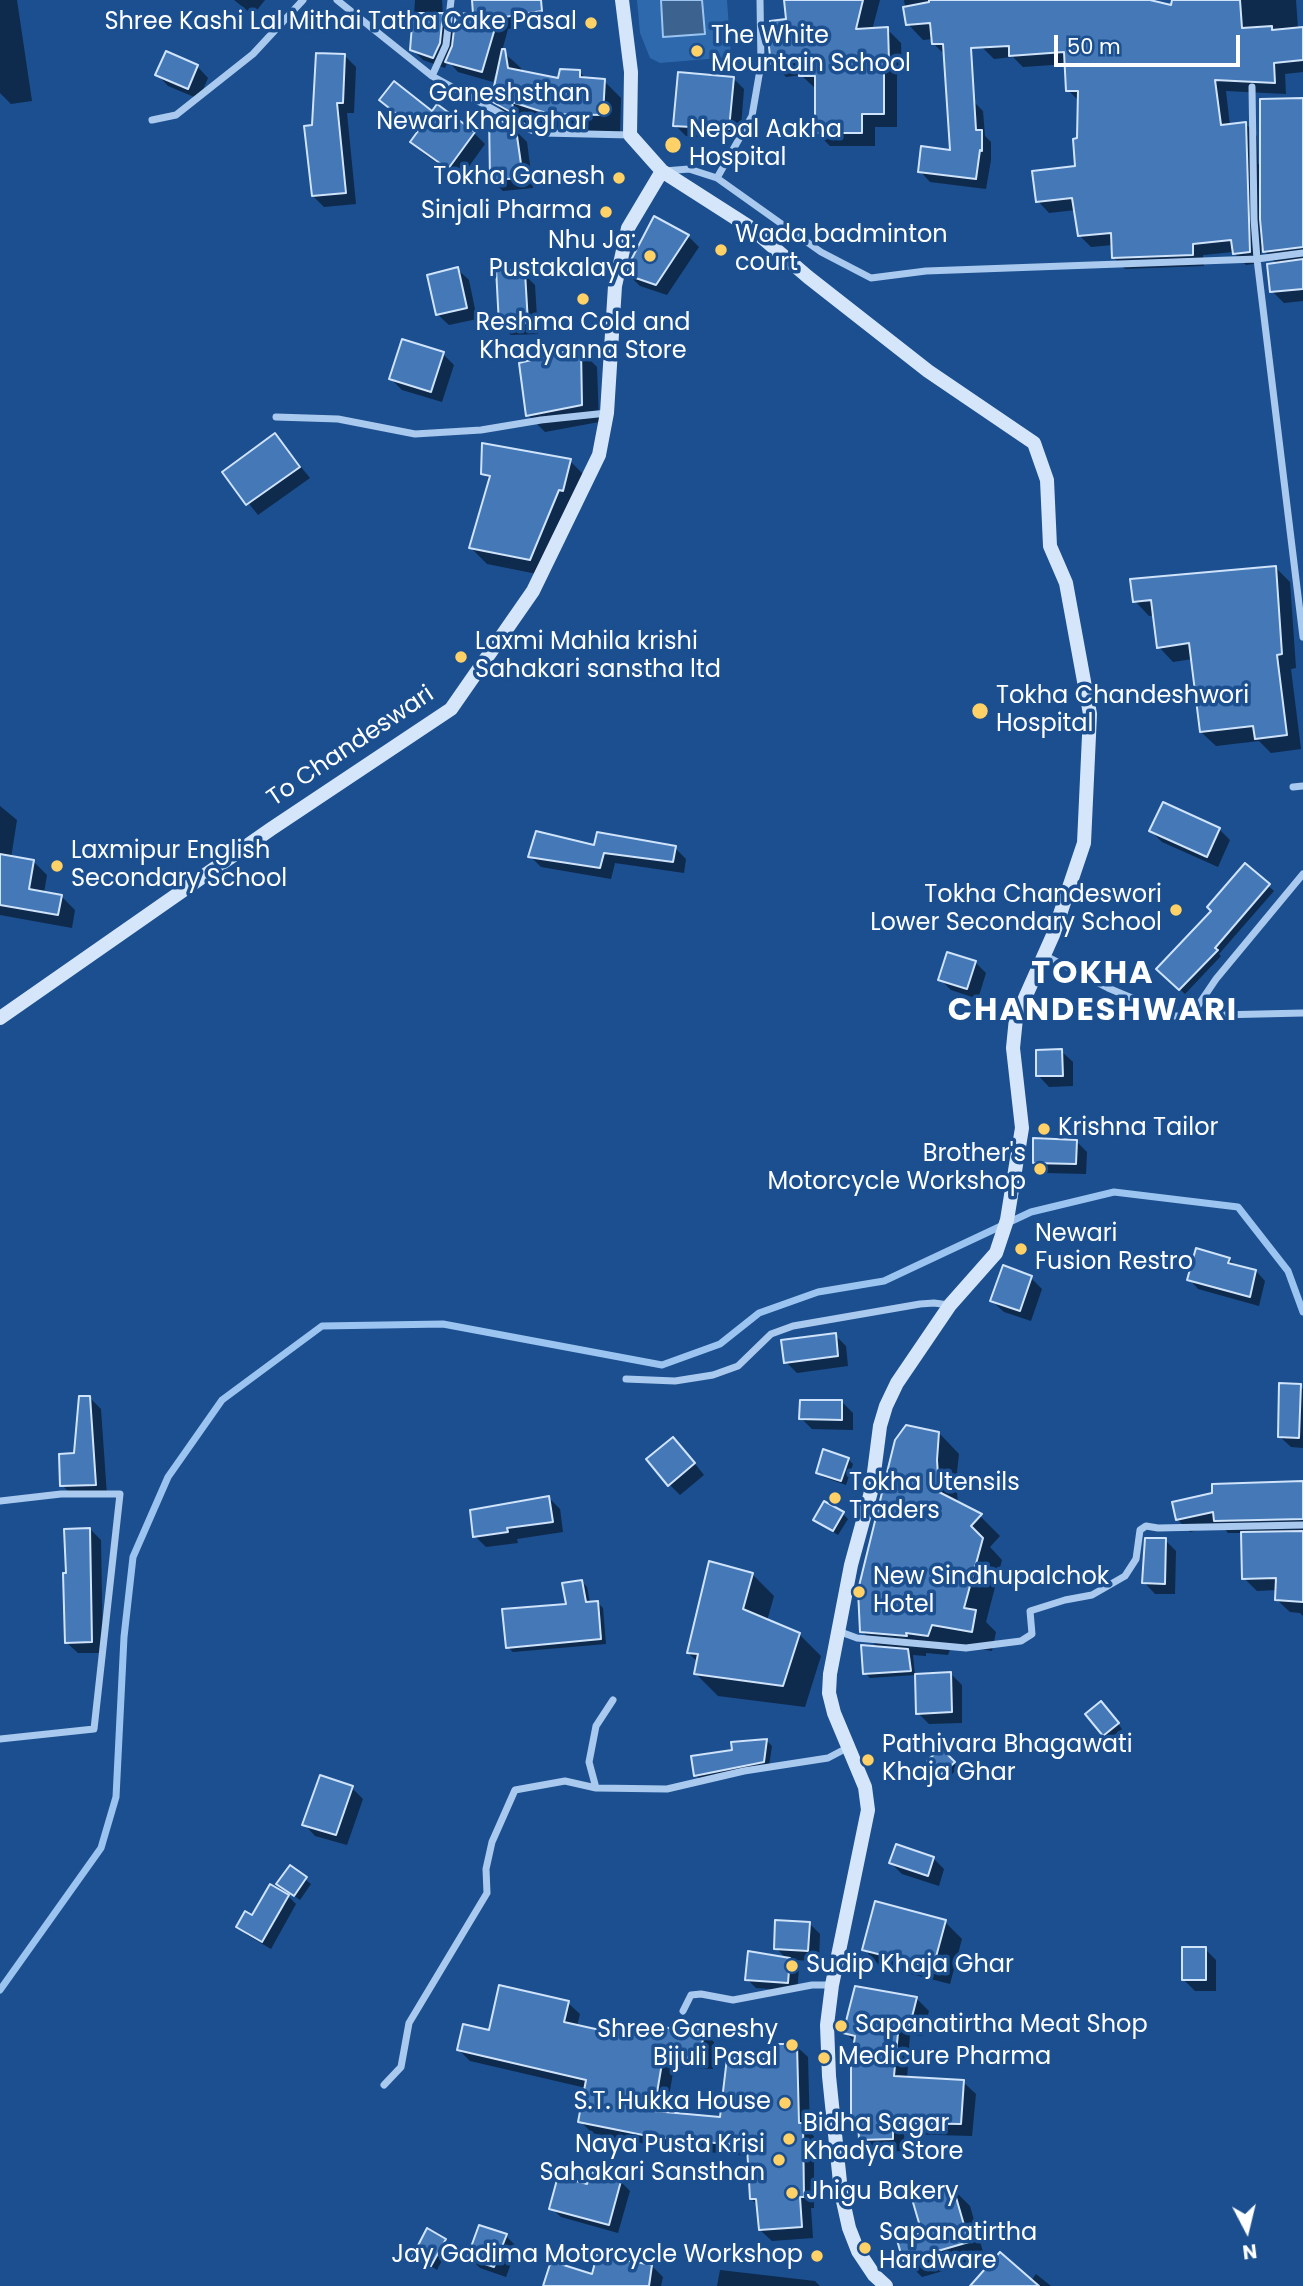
<!DOCTYPE html>
<style>
body{margin:0}
#map{position:relative;width:1303px;height:2286px;overflow:hidden;background:#1b4f8f;font-family:Poppins,sans-serif}
canvas{display:block}
.north{position:absolute;left:1212px;top:2195px;width:70px;height:70px;-webkit-text-stroke:5px #1b4f8f;paint-order:stroke;rotate:173deg;font-size:19px;font-weight:700;line-height:28px;text-align:center;color:#fff}
.north::after{content:'';display:block;margin:auto;width:24px;height:32px;background:#fff;clip-path:polygon(50% 0,100% 100%,50% 72%,0 100%)}
.scale{position:absolute;left:1054px;top:35px;width:186px;height:32px;box-sizing:border-box;border:4px solid #fff;border-top:0;padding-left:9px;font-size:21px;line-height:24px;white-space:nowrap;color:#fff;-webkit-text-stroke:5px #1b4f8f;paint-order:stroke}
</style>
<div id="map">
<canvas width="1303" height="2286"></canvas>
<div class="north">N</div>
<div class="scale">50 m</div>
</div>
<script>
const ctx = document.querySelector('canvas').getContext('2d');
ctx.lineJoin = 'round';
function fill(path, color) { ctx.fillStyle = color; ctx.fill(path, 'evenodd'); }
const shape = rows => new Path2D(rows.map(r => 'M' + r).join(''));
function strokePath(path, color, width, dash) { ctx.strokeStyle = color; ctx.lineWidth = width; ctx.lineCap = dash ? 'butt' : 'round'; ctx.setLineDash(dash || []); ctx.stroke(path); }
function label(font, color, halo, rows, align = 'center') {
  ctx.font = font + ' Poppins,sans-serif'; ctx.lineWidth = 7; ctx.setLineDash([]); ctx.textBaseline = 'middle'; ctx.strokeStyle = halo; ctx.fillStyle = color; for (const [text, x, y, turn = 0] of rows) {
    ctx.save(); ctx.translate(x, y); ctx.rotate((+turn || 0) * Math.PI / 180); ctx.textAlign = isNaN(turn) ? turn : align; if (halo) ctx.strokeText(text, 0, 0); ctx.fillText(text, 0, 0); ctx.restore();
  }
}
const green = shape([
 [637,0,727,0,731,57,660,63,650,58,640,33]
]);
const water = shape([
 [661,0,702,0,705,34,663,37,661,0]
]);
const shadow = shape([
 [0,0,17,0,32,101,11,104,0,93],
 [234,0,265,0,253,15],
 [415,0,442,0,443,16,456,28,475,15,473,0,517,0,520,27,508,29,502,51,521,68,522,72,559,80,580,72,587,80,604,81,621,98,620,132,567,131,528,118,530,129,510,118,493,101,501,65,498,65,493,82,458,72,448,61,445,68,423,60,412,49],
 [785,0,880,0,872,30,887,29,901,43,902,74,897,74,897,127,875,127,875,146,830,146,817,133,816,89,801,75,786,77,773,63,788,21],
 [904,0,964,0,949,59,934,44,933,39,923,40,908,24],
 [985,0,1142,0,1172,7,1174,0,1296,0,1298,29,1303,30,1303,72,1285,74,1286,94,1226,91,1230,126,1246,124,1257,136,1258,164,1262,164,1303,100,1303,301,1284,303,1272,291,1277,264,1261,248,1261,263,1246,265,1233,252,1203,255,1204,266,1125,269,1113,257,1113,245,1091,247,1080,236,1076,210,1049,213,1038,201,1077,167,1080,102,1068,90,1067,64,1023,67,1013,57,994,59,982,47],
 [345,56,356,67,354,113,347,113,356,204,324,207,313,196,314,127],
 [197,66,208,78,199,99,168,86,157,74],
 [733,78,744,89,740,140,686,136,675,125],
 [381,100,432,113,474,133,485,144,460,179,423,153,412,142,419,132],
 [973,101,983,111,985,136,991,142,991,160,986,189,930,182,920,171,951,152],
 [515,130,527,142,533,188,503,191,492,180],
 [688,236,699,247,667,295,640,286,629,275],
 [457,269,469,280,477,319,449,325,437,314],
 [524,274,535,285,538,334,511,335,500,324],
 [580,350,597,367,599,422,545,432,528,415],
 [443,354,454,365,442,402,402,390,391,379],
 [275,435,310,478,258,515,224,472],
 [570,461,587,478,547,576,487,564,471,548,491,481,483,473],
 [1276,568,1290,582,1296,668,1291,669,1301,749,1271,753,1259,741,1216,746,1201,732,1192,659,1173,662,1159,647,1155,615,1149,616,1135,601],
 [1145,599,1160,601,1145,602],
 [0,806,17,820,11,858,33,861,47,875,44,893,61,896,75,910,72,928,0,915],
 [1219,829,1230,840,1218,867,1162,842,1151,831],
 [596,847,675,848,686,859,684,873,615,863,611,879,541,867,530,856],
 [1245,865,1274,891,1219,954,1221,956,1185,994,1159,969,1213,911],
 [975,962,986,973,978,999,951,990,940,979],
 [1061,1051,1073,1062,1073,1086,1049,1087,1038,1075],
 [1076,1141,1087,1152,1086,1174,1046,1173,1034,1162],
 [1229,1259,1236,1266,1256,1271,1265,1281,1259,1306,1198,1289,1189,1279],
 [1031,1278,1042,1289,1031,1321,1004,1312,992,1301],
 [835,1335,846,1346,848,1366,797,1373,786,1362],
 [1300,1386,1303,1389,1303,1448,1291,1447,1279,1436],
 [90,1398,101,1409,107,1496,73,1496,62,1485,76,1454],
 [842,1402,853,1413,853,1430,812,1429,801,1418],
 [939,1433,959,1454,956,1481,958,1504,980,1516,1000,1536,990,1547,1002,1560,986,1622,996,1632,992,1651,952,1644,948,1655,926,1653,926,1656,913,1655,915,1675,870,1678,865,1673,878,1648,862,1631],
 [684,1450,704,1475,680,1495,669,1484],
 [848,1459,853,1464,846,1485,823,1477,818,1472],
 [1303,1483,1303,1616,1300,1613,1290,1612,1277,1600,1277,1590,1257,1591,1244,1578,1242,1533,1228,1533,1221,1525,1190,1532,1177,1519],
 [549,1498,560,1509,563,1532,517,1539,518,1543,486,1547,475,1536],
 [843,1514,848,1519,838,1535,815,1520],
 [90,1529,101,1540,103,1653,78,1653,66,1642,68,1575],
 [1165,1540,1176,1551,1175,1594,1155,1594,1144,1582],
 [752,1574,774,1596,767,1621,799,1634,821,1656,805,1707,718,1696,696,1674,698,1662,688,1653],
 [582,1582,587,1587,590,1603,597,1602,603,1608,606,1644,513,1652,508,1647,568,1605],
 [951,1674,962,1685,962,1723,929,1724,918,1713],
 [1106,1708,1122,1729,1109,1739,1104,1735],
 [767,1741,772,1746,769,1766,701,1780,696,1775,734,1751],
 [941,1750,958,1768,947,1779,930,1761],
 [352,1788,363,1799,347,1845,315,1836,304,1824],
 [933,1858,944,1869,939,1886,902,1874,891,1863],
 [290,1867,311,1884,300,1900,283,1888],
 [288,1896,296,1904,271,1949,247,1935,238,1927],
 [945,1922,962,1939,950,1984,880,1966,864,1949],
 [809,1923,820,1934,819,1961,790,1960,799,1969,797,1991,756,1988,747,1979,787,1959,776,1948],
 [1205,1949,1216,1960,1216,1991,1195,1991,1183,1979],
 [916,1998,929,2011,922,2036,910,2034,907,2079,963,2082,976,2094,972,2136,904,2134,905,2151,873,2152,861,2140,860,2126,853,2119,856,2043,845,2032],
 [568,2003,580,2014,577,2026,611,2034,702,2031,714,2042,713,2069,674,2067,666,2114,721,2119,773,2061,796,2046,808,2057,810,2133,814,2136,814,2208,811,2208,813,2238,772,2241,760,2230,758,2205,751,2199,750,2156,665,2148,592,2133,580,2121,586,2088,470,2061,459,2050,490,2032],
 [621,2182,630,2191,618,2233,561,2217,551,2208,589,2186],
 [953,2189,970,2206,985,2259,922,2277,905,2260],
 [506,2236,517,2247,506,2277,480,2268,469,2257],
 [445,2240,450,2245,437,2270,415,2256],
 [652,2266,663,2277,661,2286,545,2286],
 [720,2270,815,2281,820,2286,717,2286],
 [1036,2274,1051,2286,972,2286,1031,2281]
]);
const stream = shape([
 [0,1990,101,1848,116,1797,124,1637,133,1557,168,1477,222,1400,322,1326,443,1324,662,1365,720,1344,759,1313,818,1292,884,1281,1031,1212,1114,1192,1238,1207,1288,1271,1303,1312]
]);
const building = shape([
 [472,0,541,0,542,11,498,18,482,72,445,62,452,46,456,13,473,14,472,0],
 [784,0,863,0,856,29,888,27,889,61,884,61,884,114,862,114,862,133,815,133,815,76,799,76,798,61,771,64,768,39,772,38,770,21,786,19,784,0],
 [929,0,1150,0,1171,5,1172,0,1240,0,1242,28,1272,26,1272,30,1303,27,1303,60,1274,63,1275,83,1215,80,1221,125,1246,122,1250,252,1233,254,1231,240,1193,244,1193,255,1112,258,1111,233,1078,236,1072,198,1036,202,1032,171,1075,166,1073,139,1077,138,1078,91,1066,91,1064,52,1009,56,1009,46,971,48,976,130,982,130,982,151,980,150,976,179,918,172,921,146,950,150,943,44,932,44,930,23,906,25,903,7,929,2,929,0],
 [413,13,443,13,440,43,433,58,410,50,413,13],
 [502,49,505,49,508,68,558,78,560,69,580,70,580,77,605,79,603,115,549,114,512,102,514,114,491,101,502,49],
 [166,51,198,65,188,89,155,75,166,51],
 [316,53,345,54,343,103,337,103,346,193,312,196,304,126,312,125,316,53],
 [678,72,734,77,729,129,673,126,678,72],
 [394,81,432,111,437,104,475,132,448,169,410,142,418,131,379,100,394,81],
 [1303,98,1303,247,1263,252,1260,219,1260,99,1303,98],
 [489,114,516,129,523,178,490,180,489,114],
 [654,216,689,235,656,285,627,275,630,262,654,216],
 [1303,259,1303,289,1270,292,1267,264,1303,259],
 [458,267,467,308,436,315,427,275,458,267],
 [496,268,525,272,528,323,499,325,496,268],
 [402,339,444,352,431,392,389,379,402,339],
 [581,348,582,405,526,416,519,363,581,348],
 [275,433,300,467,246,505,222,472,275,433],
 [482,443,571,459,563,491,559,490,530,560,469,548,490,476,481,474,482,443],
 [1276,566,1282,654,1277,655,1287,735,1255,739,1253,726,1200,732,1189,643,1157,648,1151,600,1133,602,1130,579,1276,566],
 [1163,802,1220,828,1207,857,1149,831,1163,802],
 [536,831,594,845,597,832,676,846,673,862,604,853,600,868,528,857,536,831],
 [0,854,34,860,29,889,62,895,58,915,0,905,0,854],
 [1245,863,1270,884,1215,948,1218,950,1179,990,1156,969,1211,911,1207,907,1245,863],
 [947,952,976,961,967,989,938,980,947,952],
 [1062,1049,1063,1076,1036,1076,1036,1050,1062,1049],
 [1033,1138,1077,1140,1076,1164,1033,1163,1033,1138],
 [1196,1248,1230,1258,1228,1263,1256,1270,1250,1297,1187,1280,1196,1248],
 [1003,1265,1032,1276,1020,1311,990,1301,1003,1265],
 [836,1333,838,1356,784,1363,781,1340,836,1333],
 [1279,1383,1301,1384,1299,1438,1278,1437,1279,1383],
 [79,1396,90,1396,96,1485,60,1486,59,1454,74,1453,79,1396],
 [800,1400,842,1400,842,1420,799,1419,800,1400],
 [906,1425,939,1432,937,1460,939,1492,982,1514,971,1526,983,1538,964,1608,976,1610,972,1632,932,1625,928,1636,906,1633,907,1636,860,1632,858,1590,895,1440,906,1425],
 [673,1437,695,1463,668,1486,646,1459,673,1437],
 [823,1449,849,1458,841,1481,816,1473,823,1449],
 [1303,1481,1303,1519,1214,1521,1213,1512,1176,1520,1172,1502,1212,1493,1212,1484,1303,1481],
 [549,1496,553,1522,507,1528,508,1532,473,1537,470,1510,549,1496],
 [824,1501,844,1512,833,1531,813,1520,824,1501],
 [90,1528,92,1642,65,1643,63,1573,66,1573,64,1529,90,1528],
 [1303,1531,1303,1602,1275,1600,1276,1578,1242,1579,1241,1532,1303,1531],
 [1145,1538,1166,1538,1165,1584,1142,1583,1145,1538],
 [709,1561,753,1573,743,1609,800,1633,783,1686,694,1674,698,1654,687,1653,709,1561],
 [582,1580,586,1602,598,1601,601,1639,506,1648,502,1609,566,1604,562,1583,582,1580],
 [861,1645,908,1649,911,1671,863,1674,861,1645],
 [951,1672,952,1712,916,1714,915,1674,951,1672],
 [1101,1701,1119,1723,1103,1736,1085,1714,1101,1701],
 [767,1739,764,1762,694,1776,691,1756,732,1750,731,1742,767,1739],
 [941,1748,955,1762,941,1775,927,1761,941,1748],
 [320,1775,353,1786,336,1835,302,1825,320,1775],
 [896,1844,934,1857,928,1876,889,1863,896,1844],
 [290,1865,307,1877,294,1896,276,1884,290,1865],
 [270,1884,289,1895,262,1942,236,1927,245,1911,252,1915,270,1884],
 [875,1901,946,1920,933,1968,862,1950,875,1901],
 [775,1920,810,1922,808,1951,774,1949,775,1920],
 [1182,1947,1206,1947,1206,1980,1182,1980,1182,1947],
 [748,1951,790,1958,788,1983,745,1980,748,1951],
 [499,1985,569,2001,564,2022,609,2032,610,2026,703,2029,702,2058,663,2057,654,2111,720,2117,727,2058,771,2059,771,2044,797,2044,799,2123,803,2123,804,2197,800,2197,802,2227,759,2230,756,2199,750,2199,747,2146,653,2137,578,2122,586,2080,457,2050,463,2024,489,2030,499,1985],
 [855,1986,917,1997,910,2025,899,2022,894,2076,964,2080,961,2124,893,2123,893,2139,859,2140,858,2119,851,2119,851,2064,855,2036,843,2033,855,1986],
 [591,2172,621,2181,609,2225,549,2209,558,2176,587,2184,591,2172],
 [953,2187,969,2242,903,2261,897,2240,922,2233,912,2199,953,2187],
 [479,2225,507,2234,494,2267,467,2258,479,2225],
 [427,2228,446,2239,431,2266,412,2257,427,2228],
 [1000,2252,1039,2286,970,2286,1000,2252],
 [597,2255,652,2265,649,2286,543,2286,551,2261,592,2274,597,2255]
]);
const street = shape([
 [337,0,432,76,531,130,543,133,630,135],
 [432,76,446,45,451,0],
 [1252,87,1254,219,1257,259,1303,637],
 [152,120,176,115,253,54,303,0],
 [664,171,689,169,717,178,821,252,871,278,926,271,1257,259,1303,253],
 [717,178,752,116,761,64,760,0],
 [276,417,338,419,415,434,481,430,541,420,607,413],
 [1293,787,1303,786],
 [1044,955,1108,988,1175,1016,1303,1013],
 [1191,1016,1216,979,1303,874],
 [626,1379,675,1381,713,1375,738,1366,771,1334,793,1326,920,1304,934,1303,949,1305],
 [0,1501,61,1494,120,1494,94,1729,0,1739],
 [838,1631,857,1638,966,1648,1021,1641,1032,1634,1030,1611,1065,1600,1092,1595,1125,1576,1136,1559,1140,1530,1146,1526,1158,1528,1303,1525],
 [596,1788,589,1762,596,1726,613,1700],
 [683,2011,691,1995,701,1994,733,2000,812,1985,832,1985],
 [384,2085,401,2067,409,2023,487,1893,486,1869,492,1842,515,1790,565,1781,596,1788,667,1789,744,1771,828,1758,847,1748]
]);
const secondary = shape([
 [622,0,631,72,630,135,662,171,751,228,808,277,928,371,1034,443,1047,480,1050,546,1066,583,1090,714,1084,843,1053,935,1016,1018,1013,1048,1022,1128,1007,1220,996,1253,950,1305,897,1383,886,1406,880,1426,872,1488,851,1565,830,1674,829,1693,834,1713,865,1787,868,1810,832,1985,827,2025,829,2076,841,2192,849,2228,858,2251,874,2275,886,2286],
 [0,1018,271,829,451,709,533,591,599,455,607,413,615,286,628,228,662,171]
]);
const markers = [
 [591,23,7,"#ffd166"],
 [697,51,7,"#ffd166"],
 [604,109,7,"#ffd166"],
 [673,145,9,"#ffd166"],
 [619,178,7,"#ffd166"],
 [606,212,7,"#ffd166"],
 [721,250,7,"#ffd166"],
 [650,256,7,"#ffd166"],
 [583,299,7,"#ffd166"],
 [461,657,7,"#ffd166"],
 [980,711,9,"#ffd166"],
 [57,866,7,"#ffd166"],
 [1176,910,7,"#ffd166"],
 [1044,1129,7,"#ffd166"],
 [1040,1169,7,"#ffd166"],
 [1021,1249,7,"#ffd166"],
 [835,1498,7,"#ffd166"],
 [859,1592,7,"#ffd166"],
 [868,1760,7,"#ffd166"],
 [792,1966,7,"#ffd166"],
 [841,2026,7,"#ffd166"],
 [792,2045,7,"#ffd166"],
 [824,2058,7,"#ffd166"],
 [785,2103,7,"#ffd166"],
 [789,2139,7,"#ffd166"],
 [779,2160,7,"#ffd166"],
 [792,2193,7,"#ffd166"],
 [865,2248,7,"#ffd166"],
 [817,2256,7,"#ffd166"]
];
const poiNames = [
 ["Shree Kashi Lal Mithai Tatha Cake Pasal",577,23,"right"],
 ["The White",711,37],
 ["Mountain School",711,65],
 ["Ganeshsthan",590,95,"right"],
 ["Newari Khajaghar",590,123,"right"],
 ["Nepal Aakha",689,131],
 ["Hospital",689,159],
 ["Tokha Ganesh",605,178,"right"],
 ["Sinjali Pharma",592,212,"right"],
 ["Wada badminton",735,236],
 ["court",735,264],
 ["Nhu Ja:",636,242,"right"],
 ["Pustakalaya",636,270,"right"],
 ["Reshma Cold and",583,324,"center"],
 ["Khadyanna Store",583,352,"center"],
 ["Laxmi Mahila krishi",475,643],
 ["Sahakari sanstha ltd",475,671],
 ["Tokha Chandeshwori",996,697],
 ["Hospital",996,725],
 ["Laxmipur English",71,852],
 ["Secondary School",71,880],
 ["Tokha Chandeswori",1162,896,"right"],
 ["Lower Secondary School",1162,924,"right"],
 ["Krishna Tailor",1058,1129],
 ["Brother's",1026,1155,"right"],
 ["Motorcycle Workshop",1026,1183,"right"],
 ["Newari",1035,1235],
 ["Fusion Restro",1035,1263],
 ["Tokha Utensils",849,1484],
 ["Traders",849,1512],
 ["New Sindhupalchok",873,1578],
 ["Hotel",873,1606],
 ["Pathivara Bhagawati",882,1746],
 ["Khaja Ghar",882,1774],
 ["Sudip Khaja Ghar",806,1966],
 ["Sapanatirtha Meat Shop",855,2026],
 ["Shree Ganeshy",778,2031,"right"],
 ["Bijuli Pasal",778,2059,"right"],
 ["Medicure Pharma",838,2058],
 ["S.T. Hukka House",771,2103,"right"],
 ["Bidha Sagar",803,2125],
 ["Khadya Store",803,2153],
 ["Naya Pusta Krisi",765,2146,"right"],
 ["Sahakari Sansthan",765,2174,"right"],
 ["Jhigu Bakery",806,2193],
 ["Sapanatirtha",879,2234],
 ["Hardware",879,2262],
 ["Jay Gadima Motorcycle Workshop",803,2256,"right"]
];
const streetNames = [
 ["To Chandeswari",351,747,-34]
];
const districtNames = [
 ["TOKHA",1093,975],
 ["CHANDESHWARI",1093,1012]
];
fill(green, '#2e69ad');
fill(water, '#3c6290');
strokePath(water, '#9cc4f0', 2);
fill(shadow, '#0007');
strokePath(stream, '#9cc4f0', 7);
fill(building, '#4478b7');
strokePath(building, '#cfe3fa', 2);
strokePath(street, '#a9c9ee', 7);
strokePath(secondary, '#d6e6fa', 14);
for (const [x, y, r, color] of markers) { const dot = new Path2D(); dot.arc(x, y, r, 0, 2 * Math.PI); ctx.fillStyle = color; ctx.fill(dot); strokePath(dot, '#1b4f8f', 2.5); }
label('24px', '#fff', '#1b4f8f', poiNames, 'left');
label('24px', '#fff', '#1b4f8f', streetNames);
ctx.letterSpacing = '2px';
label('bold 32px', '#fff', '#1b4f8f', districtNames);
ctx.letterSpacing = '0px';
</script>
